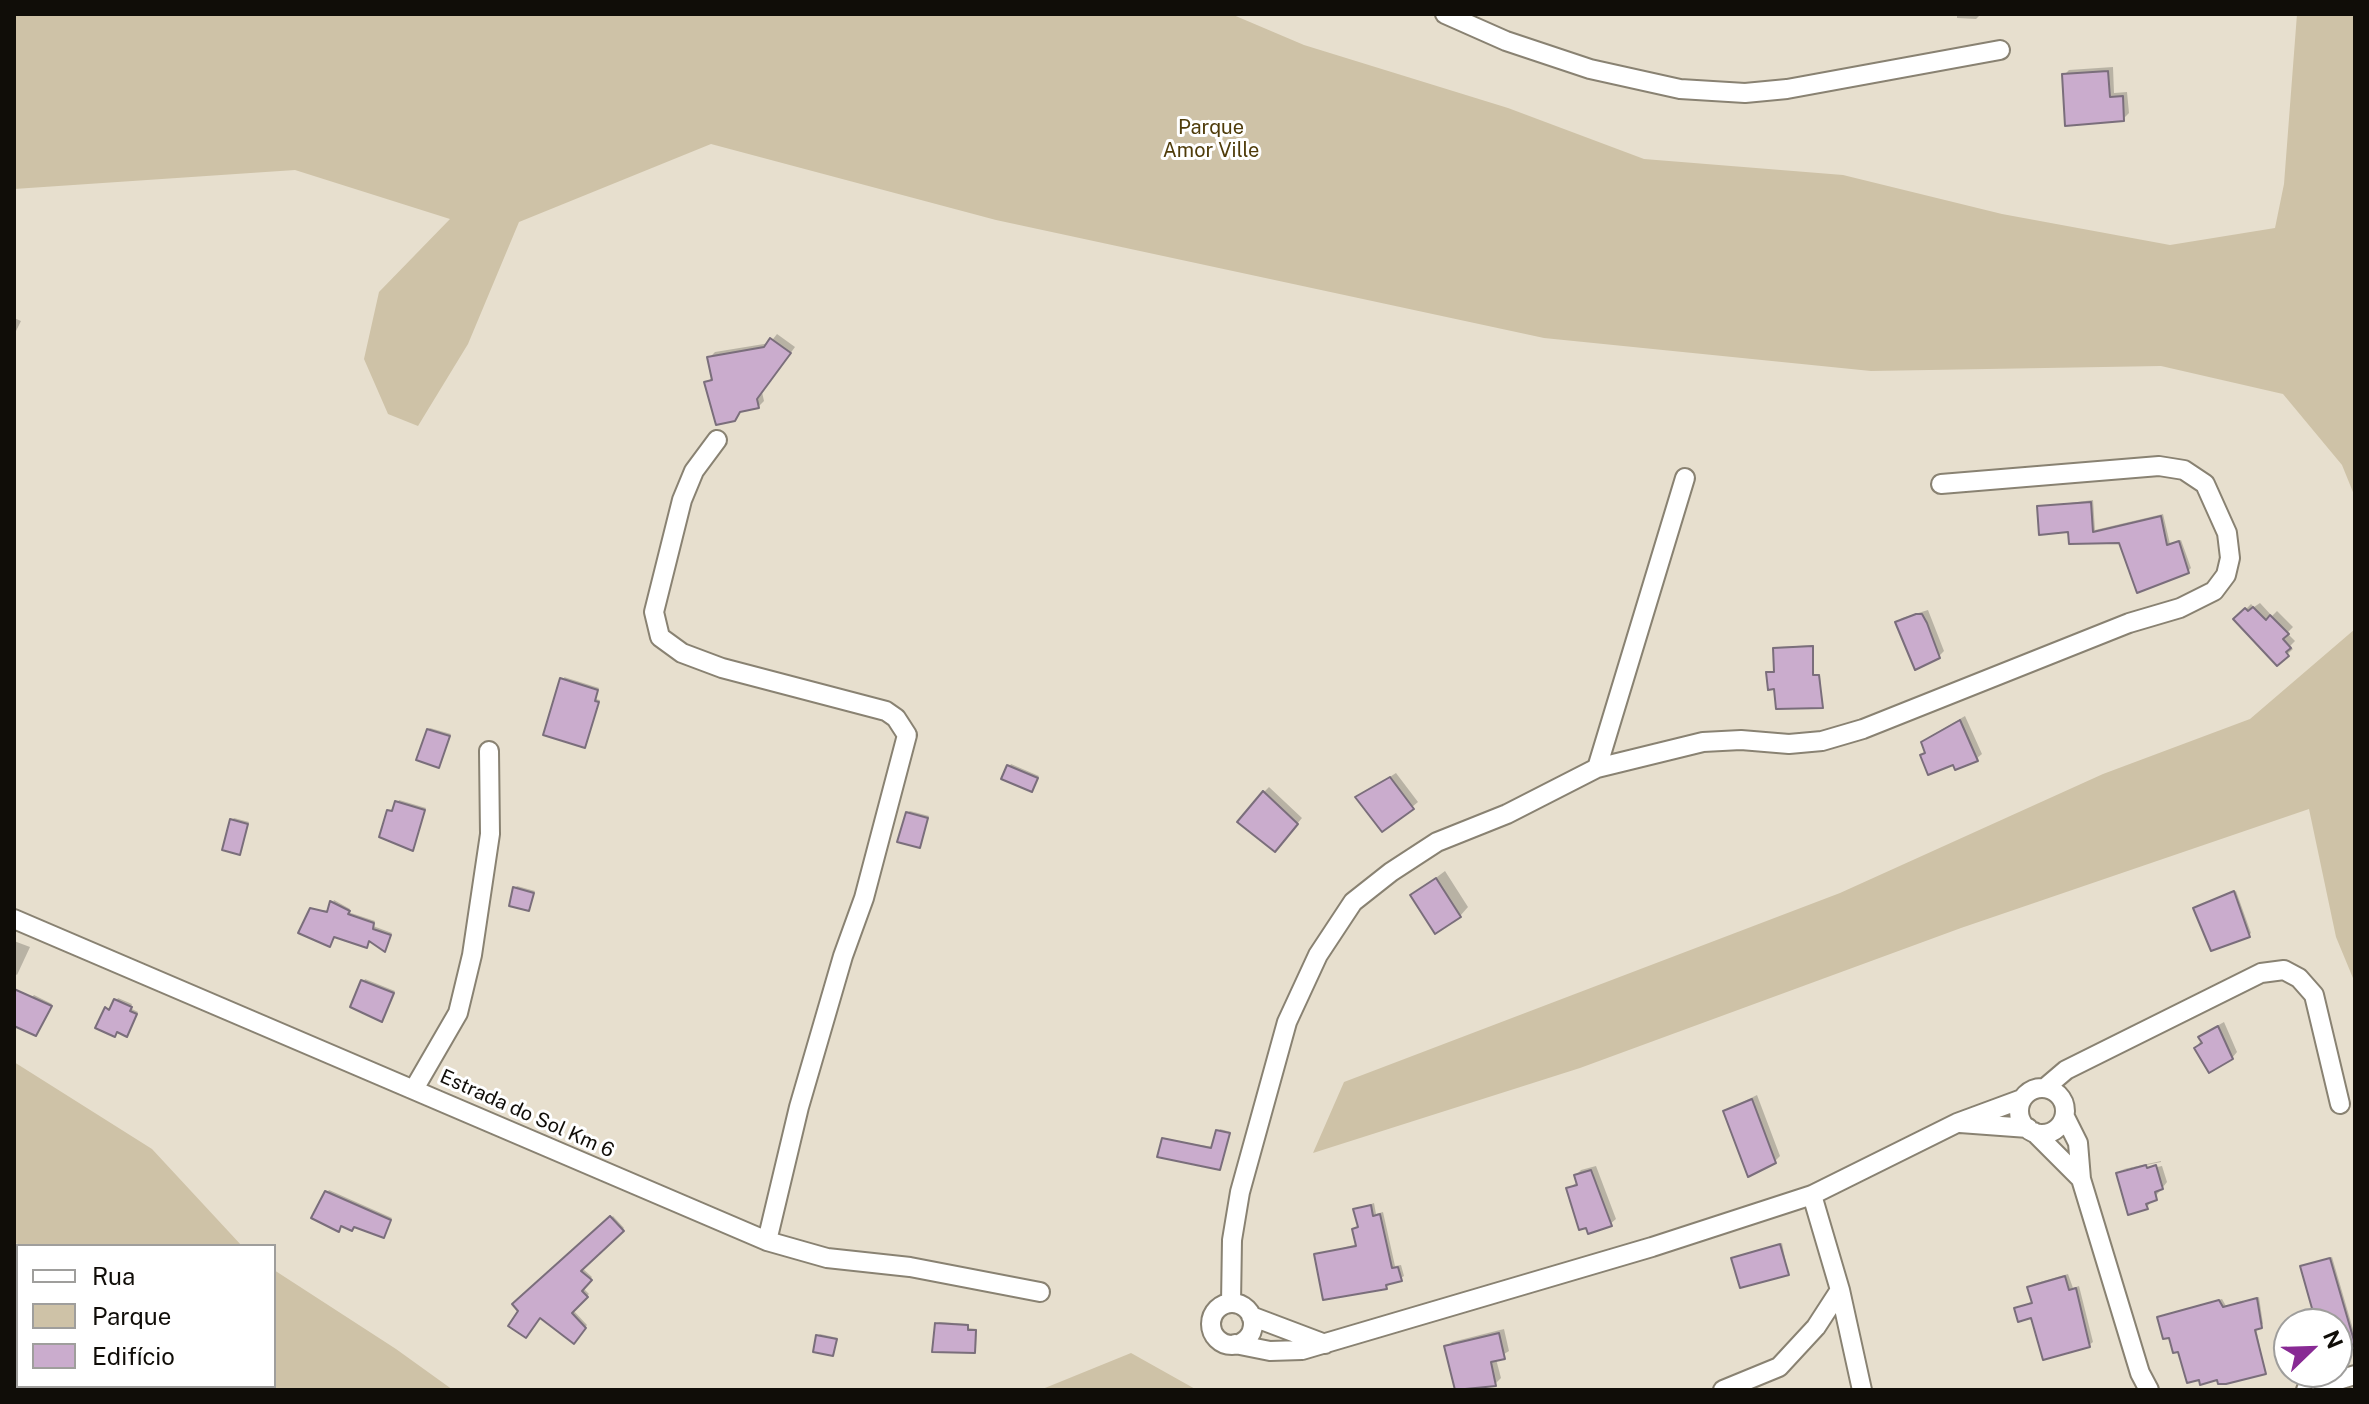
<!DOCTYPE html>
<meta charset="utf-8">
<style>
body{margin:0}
#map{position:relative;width:2369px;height:1404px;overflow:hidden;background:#e7dfce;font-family:"Public Sans",sans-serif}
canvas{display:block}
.frame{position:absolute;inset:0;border:16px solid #100d08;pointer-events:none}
.legend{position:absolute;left:16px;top:1244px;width:260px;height:144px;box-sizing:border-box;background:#fff;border:2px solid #9f9e9c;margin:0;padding:10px 14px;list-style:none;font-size:24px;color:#100d08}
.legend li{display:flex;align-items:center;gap:16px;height:40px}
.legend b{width:40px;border:2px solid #9f9e9c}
.north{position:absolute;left:2273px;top:1308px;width:80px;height:80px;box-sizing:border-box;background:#fff;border:2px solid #9f9e9c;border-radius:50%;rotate:67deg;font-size:22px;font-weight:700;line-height:32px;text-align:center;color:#100d08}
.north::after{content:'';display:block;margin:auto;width:28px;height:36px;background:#882a94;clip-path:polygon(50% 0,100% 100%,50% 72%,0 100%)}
</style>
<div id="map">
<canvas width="2369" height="1404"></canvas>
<div class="frame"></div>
<ul class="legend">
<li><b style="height:10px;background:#fff"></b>Rua</li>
<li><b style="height:22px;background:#cec2a7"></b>Parque</li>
<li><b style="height:22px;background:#caaccd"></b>Edifício</li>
</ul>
<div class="north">N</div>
</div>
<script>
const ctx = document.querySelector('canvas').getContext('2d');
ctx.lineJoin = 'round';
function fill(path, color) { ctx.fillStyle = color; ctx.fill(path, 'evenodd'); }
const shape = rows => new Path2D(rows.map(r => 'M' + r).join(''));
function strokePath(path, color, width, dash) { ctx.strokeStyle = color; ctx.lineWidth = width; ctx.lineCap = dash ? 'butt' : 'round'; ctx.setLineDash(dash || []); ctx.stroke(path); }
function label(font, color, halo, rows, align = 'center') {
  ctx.font = font + ' "Public Sans",sans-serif'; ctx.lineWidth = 6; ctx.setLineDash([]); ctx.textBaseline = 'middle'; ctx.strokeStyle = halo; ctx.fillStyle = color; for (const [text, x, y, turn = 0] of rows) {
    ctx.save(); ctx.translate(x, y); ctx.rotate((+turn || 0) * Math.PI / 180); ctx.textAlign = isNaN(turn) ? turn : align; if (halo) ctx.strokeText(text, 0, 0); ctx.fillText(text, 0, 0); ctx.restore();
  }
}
const green = shape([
 [14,14,1231,14,1304,45,1508,108,1644,159,1843,175,2002,214,2170,245,2275,228,2284,184,2297,14,2355,14,2355,497,2342,465,2283,394,2161,366,1871,371,1544,338,996,220,711,144,519,222,468,344,418,426,388,414,364,359,379,292,450,219,295,170,14,189],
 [2355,629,2355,983,2336,937,2309,809,1961,928,1580,1068,1313,1153,1344,1082,1840,893,2103,774,2250,719],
 [14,1062,152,1149,242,1246,26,1246,14,1243],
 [274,1270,396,1349,453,1390,103,1390,102,1386,274,1386],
 [1131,1353,1197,1390,1040,1390]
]);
const shadow = shape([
 [1957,14,1981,14,1976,19,1957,18],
 [2113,67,2114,93,2127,92,2129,113,2123,119,2064,75,2069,70],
 [14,318,21,321,14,335],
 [777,334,795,347,762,392,764,401,758,407,706,383,713,377,709,358,715,352,770,343],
 [2093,500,2095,530,2163,514,2170,544,2181,540,2191,568,2188,571,2121,542,2070,530,2039,507],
 [2260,603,2272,616,2277,611,2293,627,2287,633,2295,641,2290,646,2293,649,2277,664,2236,619,2251,604,2254,607],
 [1928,610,1944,651,1939,656,1897,623,1902,618],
 [1814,645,1814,674,1820,674,1822,706,1776,687,1768,673,1776,670,1778,647],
 [564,677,599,688,595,699,600,700,586,744],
 [1965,716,1982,754,1976,759,1954,762,1922,755,1927,751,1923,742,1929,737],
 [430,728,451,734,439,765,428,730],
 [1011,764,1039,776,1032,789,1009,767],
 [1396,773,1418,802,1412,807,1358,797],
 [1269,787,1302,818,1280,844,1264,792],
 [399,800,426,808,412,849,389,811,394,810],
 [910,811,929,816,921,844,907,813],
 [234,818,249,822,240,853,232,820],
 [1445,871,1468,907,1460,916,1413,895],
 [517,886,535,891,528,909,515,888],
 [2236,891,2251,933,2249,935,2198,906],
 [334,900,350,909,348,912,375,921,373,926,392,933,387,947,311,909,330,911],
 [14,941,30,947,17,975,14,973],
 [365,979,395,991,382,1019,353,1006],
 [34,995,52,1004,38,1031,32,997],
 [118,998,132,1004,130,1008,138,1012,129,1032,106,1008,112,1008],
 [2224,1022,2237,1052,2232,1058,2196,1048,2206,1032],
 [1757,1095,1780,1156,1775,1161,1725,1111],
 [1220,1129,1231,1132,1220,1168,1164,1139,1213,1147],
 [2161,1161,2161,1162,2122,1170,2124,1169],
 [1596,1166,1616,1219,1610,1224,1568,1188,1578,1182,1576,1175,1581,1170],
 [2162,1166,2167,1182,2147,1207,2119,1174,2122,1170,2122,1174],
 [329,1190,392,1218,386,1234,355,1226,327,1193],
 [1374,1203,1376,1214,1383,1212,1395,1266,1401,1265,1404,1276,1386,1287,1316,1255,1357,1244,1354,1229,1359,1226,1355,1210],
 [613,1216,624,1228,582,1268,592,1277,583,1288,589,1294,572,1309,587,1325,574,1341,540,1316,521,1311,514,1304],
 [1782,1243,1788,1273,1734,1258,1736,1256],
 [2332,1257,2355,1336,2354,1342,2342,1346,2332,1313,2304,1265],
 [2068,1274,2073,1288,2079,1286,2093,1342,2089,1345,2016,1309,2033,1301,2030,1288,2033,1284],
 [2259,1297,2263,1324,2256,1328,2265,1372,2180,1349,2159,1317,2222,1299,2226,1306],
 [940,1322,969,1324,969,1328,977,1329,976,1349,974,1351,937,1324],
 [1504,1329,1509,1351,1496,1359,1501,1378,1495,1384,1457,1390,1447,1347,1452,1342],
 [820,1334,838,1338,833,1354,818,1336]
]);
const building = shape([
 [2108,71,2110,97,2123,96,2124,121,2065,126,2062,74,2108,71],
 [770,338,791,353,757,399,759,408,740,412,735,421,716,425,704,382,712,380,707,357,764,347,770,338],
 [2091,502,2093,532,2161,516,2167,545,2179,541,2189,573,2137,593,2119,543,2069,544,2068,532,2039,535,2037,506,2091,502],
 [2253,607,2266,620,2270,615,2289,634,2283,639,2291,648,2286,652,2289,656,2277,666,2233,619,2245,608,2248,611,2253,607],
 [1916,614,1922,614,1927,623,1940,658,1915,670,1895,622,1916,614],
 [1813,646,1813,675,1819,675,1823,708,1776,709,1774,689,1768,690,1766,672,1774,672,1773,648,1813,646],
 [560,678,598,690,595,701,599,702,585,748,543,735,560,678],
 [1960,720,1978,761,1955,770,1953,765,1928,775,1920,755,1925,753,1921,742,1960,720],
 [427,729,450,736,439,768,416,760,427,729],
 [1007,765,1038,778,1032,792,1001,779,1007,765],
 [1390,777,1414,809,1382,832,1355,797,1390,777],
 [1263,791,1298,824,1275,852,1237,822,1263,791],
 [395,801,425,810,413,851,379,837,387,810,392,811,395,801],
 [906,812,928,818,920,848,897,842,906,812],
 [230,819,248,824,240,855,222,850,230,819],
 [1436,878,1461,917,1435,934,1410,895,1436,878],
 [513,887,534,893,529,911,509,906,513,887],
 [2234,891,2250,937,2211,951,2193,908,2234,891],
 [330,901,350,911,348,914,374,923,373,929,391,935,385,952,369,941,367,948,334,937,330,947,298,933,310,908,327,912,330,901],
 [361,980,394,993,382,1022,350,1007,361,980],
 [14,989,52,1006,36,1036,14,1026,14,989],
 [114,999,132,1007,130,1011,137,1014,127,1037,117,1032,115,1037,95,1028,105,1007,109,1010,114,999],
 [2218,1026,2233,1059,2209,1073,2194,1048,2202,1043,2198,1037,2218,1026],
 [1752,1099,1776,1163,1748,1177,1723,1111,1752,1099],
 [1216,1130,1230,1133,1220,1170,1157,1157,1162,1138,1211,1148,1216,1130],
 [2146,1165,2147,1168,2156,1165,2163,1189,2155,1192,2157,1200,2146,1204,2148,1209,2128,1215,2116,1173,2146,1165],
 [1591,1170,1612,1226,1588,1234,1586,1228,1579,1230,1566,1188,1577,1185,1574,1175,1591,1170],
 [325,1191,391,1220,384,1238,354,1227,352,1231,341,1226,339,1232,311,1218,325,1191],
 [1371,1205,1373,1216,1380,1214,1392,1268,1398,1267,1402,1281,1386,1285,1387,1289,1323,1300,1314,1254,1356,1246,1352,1229,1358,1227,1353,1209,1371,1205],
 [610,1216,624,1231,581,1271,592,1280,582,1291,588,1297,572,1313,586,1328,574,1344,540,1318,526,1338,508,1326,518,1311,512,1304,610,1216],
 [1780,1244,1789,1275,1740,1288,1731,1258,1780,1244],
 [2330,1258,2355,1344,2340,1348,2337,1324,2333,1324,2331,1315,2315,1319,2300,1266,2330,1258],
 [2065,1276,2069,1290,2076,1288,2090,1347,2043,1360,2031,1318,2018,1322,2014,1308,2032,1303,2027,1287,2065,1276],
 [2257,1298,2262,1328,2255,1330,2266,1374,2226,1384,2218,1384,2217,1380,2200,1385,2199,1380,2187,1383,2178,1352,2173,1353,2169,1338,2163,1339,2157,1317,2219,1300,2223,1307,2257,1298],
 [935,1323,968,1325,968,1330,976,1330,975,1353,932,1352,935,1323],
 [1499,1333,1505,1359,1491,1362,1496,1386,1455,1390,1444,1346,1499,1333],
 [816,1335,837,1339,833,1356,813,1352,816,1335]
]);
const minor = shape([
 [1445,14,1506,41,1590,69,1680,89,1745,93,1787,89,2000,50],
 [717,440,694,471,682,500,654,612,660,637,682,653,722,668,886,711,896,718,907,735,864,898,843,956,799,1107,767,1241],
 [1597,768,1685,478],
 [14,919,767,1241,827,1258,910,1267,1040,1292],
 [2046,1087,2066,1070,2261,973,2284,970,2299,978,2314,995,2340,1104],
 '2019 1111a23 23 0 1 1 46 0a23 23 0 1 1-46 0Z',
 [414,1089,458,1013,472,955,490,834,489,751],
 [2065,1117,2078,1143,2081,1179,2140,1373,2149,1390],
 [1960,1123,2028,1128],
 [2034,1132,2081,1179],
 [1812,1195,1840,1290,1862,1390],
 [1231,1303,1232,1240,1240,1192,1287,1022,1318,955,1353,902,1391,872,1437,842,1507,814,1597,768,1703,742,1741,740,1789,744,1822,741,1863,729,2129,623,2180,608,2214,591,2226,575,2230,558,2227,533,2205,484,2184,470,2159,466,1941,484],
 '1211 1324a21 21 0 1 1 42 0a21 21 0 1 1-42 0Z',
 [1251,1316,1325,1344],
 [1235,1344,1270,1351,1302,1350,1652,1247,1812,1195,1957,1123,2022,1099],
 [1723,1390,1779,1367,1816,1327,1840,1290],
 [2306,1390,2355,1375]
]);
const parkNames = [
 ["Parque",1211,128],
 ["Amor Ville",1211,151]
];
const streetNames = [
 ["Estrada do Sol Km 6",527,1114,24]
];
fill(green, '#cec2a7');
fill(shadow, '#0003');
fill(building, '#caaccd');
strokePath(building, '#7a6e7b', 2);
strokePath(minor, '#898272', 22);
strokePath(minor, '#fff', 18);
label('20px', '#4f3c0a', '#fff', parkNames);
label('20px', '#100d08', '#fff', streetNames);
</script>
